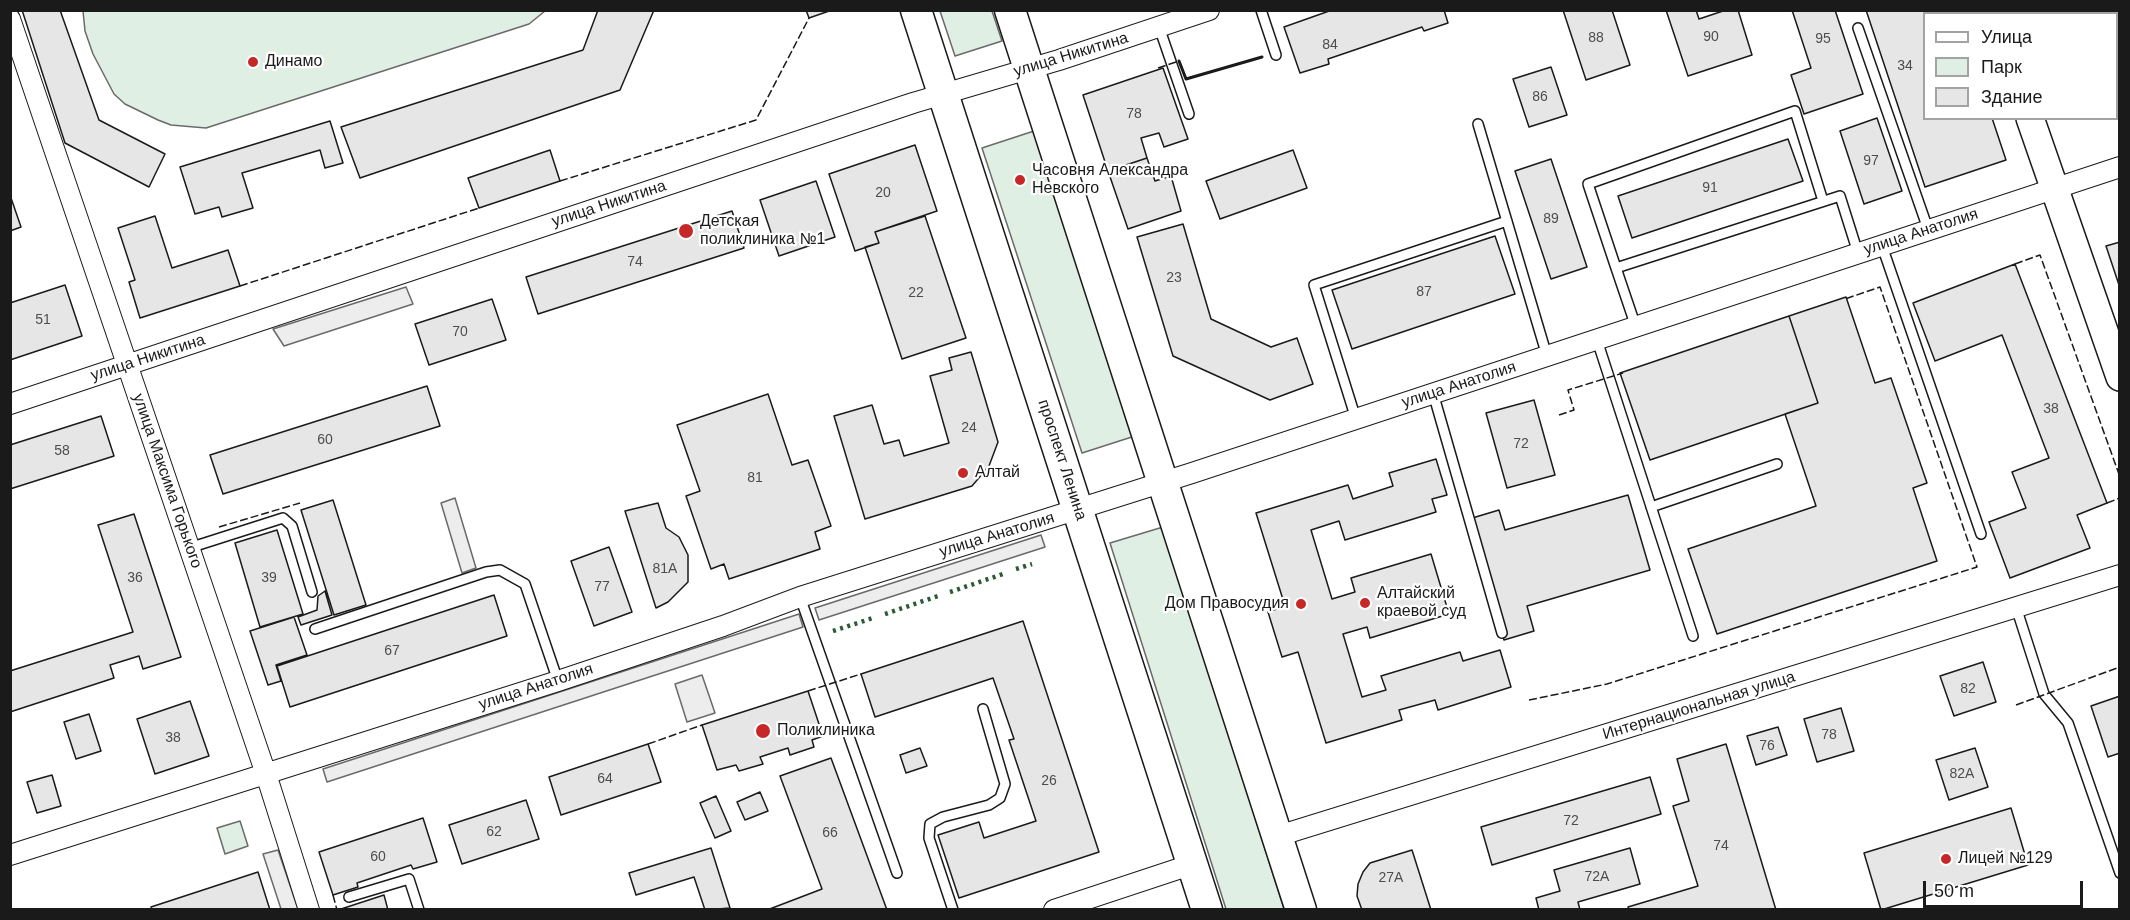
<!DOCTYPE html>
<meta charset="utf-8">
<style>
body{margin:0}
#map{position:relative;width:2130px;height:920px;overflow:hidden;background:#fff;font-family:Helvetica,sans-serif}
canvas{display:block}
.frame{position:absolute;inset:0;border:12px solid #1a1a1a;pointer-events:none}
.legend{position:absolute;left:1923px;top:12px;width:195px;height:108px;box-sizing:border-box;background:#fff;border:2px solid #a3a3a3;margin:0;padding:8px 10px;list-style:none;font-size:18px;color:#1a1a1a}
.legend li{display:flex;align-items:center;gap:12px;height:30px}
.legend b{width:30px;border:2px solid #a3a3a3}
.scale{position:absolute;left:1923px;top:881px;width:160px;height:27px;box-sizing:border-box;border:3px solid #1a1a1a;border-top:0;padding-left:8px;font-size:18px;line-height:21px;white-space:nowrap;color:#1a1a1a;-webkit-text-stroke:4px #fff;paint-order:stroke}
</style>
<div id="map">
<canvas width="2130" height="920"></canvas>
<div class="frame"></div>
<ul class="legend">
<li><b style="height:8px;background:#fff"></b>Улица</li>
<li><b style="height:16px;background:#e0efe3"></b>Парк</li>
<li><b style="height:16px;background:#e6e6e6"></b>Здание</li>
</ul>
<div class="scale">50 m</div>
</div>
<script>
const ctx = document.querySelector('canvas').getContext('2d');
ctx.lineJoin = 'round';
function fill(path, color) { ctx.fillStyle = color; ctx.fill(path, 'evenodd'); }
const shape = rows => new Path2D(rows.map(r => 'M' + r).join(''));
function strokePath(path, color, width, dash) { ctx.strokeStyle = color; ctx.lineWidth = width; ctx.lineCap = dash ? 'butt' : 'round'; ctx.setLineDash(dash || []); ctx.stroke(path); }
function label(font, color, halo, rows, align = 'center') {
  ctx.font = font + ' Helvetica,sans-serif'; ctx.lineWidth = 4.5; ctx.setLineDash([]); ctx.textBaseline = 'middle'; ctx.strokeStyle = halo; ctx.fillStyle = color; for (const [text, x, y, turn = 0] of rows) {
    ctx.save(); ctx.translate(x, y); ctx.rotate((+turn || 0) * Math.PI / 180); ctx.textAlign = isNaN(turn) ? turn : align; if (halo) ctx.strokeText(text, 0, 0); ctx.fillText(text, 0, 0); ctx.restore();
  }
}
const green = shape([
 [83,11,83,10,545,11,529,24,206,128,171,125,158,120,125,104,114,94,93,54,85,31,83,11],
 [940,11,992,11,1002,41,955,56,940,11],
 [1037,130,1138,435,1082,453,982,148,1037,130],
 [1163,527,1284,909,1226,909,1110,543,1163,527],
 [240,821,248,846,225,854,217,828,240,821]
]);
const parking = shape([
 [406,287,413,304,284,346,273,329,406,287],
 [455,498,476,568,462,573,441,503,455,498],
 [1041,535,1045,547,819,620,815,608,1041,535],
 [799,614,803,627,327,782,323,769,799,614],
 [702,675,715,713,687,722,675,684,702,675],
 [278,850,298,909,281,909,263,854,278,850]
]);
const building = shape([
 [22,10,60,10,99,120,165,154,149,187,65,143,22,10],
 [598,10,654,10,620,90,360,178,341,127,583,50,598,10],
 [806,10,832,10,809,18,806,10],
 [1332,10,1444,10,1448,23,1424,31,1422,27,1328,59,1329,64,1300,73,1284,27,1332,10],
 [1563,10,1612,10,1630,65,1586,80,1563,10],
 [1666,10,1696,10,1699,19,1726,10,1738,10,1752,55,1688,76,1666,10],
 [1792,10,1835,10,1863,94,1804,114,1791,75,1811,68,1792,10],
 [1866,10,1955,10,1956,14,1924,14,1924,118,1992,118,2006,160,1925,187,1866,10],
 [1551,67,1567,115,1529,127,1513,79,1551,67],
 [1163,68,1188,139,1164,147,1159,133,1141,138,1147,158,1108,171,1083,95,1163,68],
 [1877,118,1902,191,1864,204,1840,131,1877,118],
 [330,121,343,163,325,168,320,150,242,173,253,208,222,217,219,207,195,214,180,167,330,121],
 [1788,139,1803,181,1632,238,1618,196,1788,139],
 [915,145,937,211,875,232,879,243,855,251,829,174,915,145],
 [550,150,560,181,479,208,468,178,550,150],
 [1293,150,1307,188,1220,219,1206,181,1293,150],
 [1147,158,1155,181,1171,176,1181,211,1128,229,1108,171,1147,158],
 [1551,159,1587,267,1551,279,1515,171,1551,159],
 [816,181,835,237,779,256,760,200,816,181],
 [10,195,21,227,10,231,10,195],
 [732,211,744,248,538,314,526,277,732,211],
 [155,216,172,268,228,250,240,286,140,318,129,282,135,280,118,228,155,216],
 [925,216,966,338,902,359,865,247,879,243,875,232,925,216],
 [1183,224,1211,319,1271,347,1297,338,1313,384,1270,400,1173,356,1137,237,1183,224],
 [1495,236,1515,294,1352,349,1332,290,1495,236],
 [2120,242,2120,285,2119,285,2106,246,2120,242],
 [2015,264,2107,503,2077,515,2090,548,2010,578,1989,522,2026,508,2012,472,2049,458,2002,335,1935,361,1913,303,2015,264],
 [65,285,82,336,10,360,10,303,65,285],
 [1846,297,1875,383,1891,378,1927,483,1913,488,1937,561,1717,634,1688,549,1816,506,1785,414,1818,403,1789,316,1846,297],
 [492,299,506,340,429,365,415,324,492,299],
 [1789,316,1818,403,1650,460,1620,373,1789,316],
 [971,352,998,442,989,466,972,486,865,519,834,416,872,405,884,444,899,440,904,456,949,443,930,376,952,370,949,358,971,352],
 [427,386,440,426,223,494,210,455,427,386],
 [768,394,792,465,808,460,831,526,815,532,820,549,729,579,724,564,711,569,686,496,700,491,677,425,768,394],
 [1534,400,1555,475,1507,488,1486,413,1534,400],
 [101,416,114,456,10,489,10,445,101,416],
 [1436,459,1447,495,1432,499,1436,512,1345,540,1339,521,1311,530,1332,599,1355,592,1351,578,1431,554,1449,614,1370,638,1367,627,1343,634,1362,697,1386,690,1381,676,1460,652,1463,661,1500,650,1511,687,1438,710,1435,700,1399,710,1402,720,1326,743,1298,652,1282,657,1268,612,1285,606,1256,513,1348,485,1353,499,1393,486,1389,473,1436,459],
 [1628,495,1650,570,1527,606,1534,631,1504,640,1469,519,1499,510,1505,530,1628,495],
 [333,500,366,605,334,615,301,510,333,500],
 [658,503,666,528,679,537,688,555,688,582,668,602,656,608,625,511,658,503],
 [134,514,181,657,143,669,139,656,110,665,114,678,10,712,10,671,133,632,98,525,134,514],
 [277,530,303,614,260,627,235,543,277,530],
 [609,547,632,612,594,626,571,561,609,547],
 [325,591,332,615,301,625,298,617,317,610,318,596,325,591],
 [494,595,507,636,290,707,277,666,494,595],
 [294,617,307,655,276,665,281,681,268,685,250,631,294,617],
 [1023,621,1099,852,959,898,938,835,979,822,984,838,1036,821,1009,740,1014,739,993,678,875,717,861,674,1023,621],
 [1983,662,1996,702,1954,716,1940,676,1983,662],
 [808,691,823,736,812,740,814,747,790,755,788,748,760,757,763,764,739,771,736,765,717,770,702,725,808,691],
 [2120,696,2120,753,2108,757,2091,706,2120,696],
 [190,701,209,756,155,774,137,719,190,701],
 [1841,708,1854,751,1817,762,1804,719,1841,708],
 [89,714,101,751,76,759,64,722,89,714],
 [1778,727,1787,755,1756,765,1747,736,1778,727],
 [648,744,661,782,561,815,549,777,648,744],
 [1726,744,1776,910,1629,910,1628,907,1698,886,1673,806,1689,801,1677,759,1726,744],
 [920,748,927,766,906,773,900,755,920,748],
 [1975,748,1988,787,1949,800,1936,760,1975,748],
 [831,758,887,910,767,910,822,889,780,776,831,758],
 [52,775,61,806,37,813,27,782,52,775],
 [1650,777,1661,814,1492,865,1481,827,1650,777],
 [760,792,768,811,745,820,737,802,760,792],
 [716,796,731,831,715,838,700,803,716,796],
 [526,800,539,839,462,864,449,825,526,800],
 [2011,808,2028,865,1881,910,1864,853,2011,808],
 [423,818,437,862,413,869,411,865,357,883,358,887,333,895,319,852,423,818],
 [711,848,730,908,705,910,694,877,636,895,629,873,711,848],
 [1630,848,1640,884,1578,902,1580,910,1539,910,1536,898,1560,891,1554,870,1630,848],
 [1412,850,1431,910,1362,910,1357,896,1358,884,1363,872,1370,863,1412,850],
 [258,872,270,910,152,910,151,907,258,872],
 [384,895,388,910,338,910,384,895]
]);
const lane = shape([
 [1261,10,1276,55],
 [1159,27,1189,114],
 [1858,28,1928,229],
 [1478,124,1547,356],
 [1882,246,1981,534],
 [1616,268,1588,184,1795,111,1823,201],
 [1636,327,1616,268,1840,196,1858,253],
 [1597,340,1693,636],
 [1433,393,1502,633],
 [1356,419,1314,285,1507,221],
 [1651,507,1777,464],
 [189,548,283,518,292,526,312,592],
 [800,597,897,873],
 [2016,607,2044,694,2068,723,2120,873],
 [315,629,486,572,500,570,525,584,558,681],
 [349,897,409,879,419,910],
 [953,910,929,838,930,824,943,817,989,805,1000,798,1005,784,983,709]
]);
const street = shape([
 [10,19,266,774,309,910],
 [10,404,913,103,1059,60,1209,10],
 [1278,836,2120,575],
 [10,855,558,681,723,626,800,597,1192,473,2120,167],
 [1054,910,1193,864]
]);
const secondary = shape([
 [1992,10,1993,14],
 [2030,118,2120,377]
]);
const primary = shape([
 [916,10,1207,910],
 [1010,10,1301,910]
]);
const hedge = shape([
 [1016,569,1032,564],
 [950,592,1006,573],
 [885,614,938,596],
 [833,631,873,618]
]);
const fence = shape([
 [1158,68,1179,61],
 [560,181,756,120,809,18],
 [2015,264,2040,255,2120,477],
 [240,286,479,208],
 [1559,415,1574,410,1568,390,1623,373],
 [2107,503,2120,498],
 [219,527,300,503],
 [808,691,861,674],
 [1529,700,1607,684,1977,567,1880,287,1845,299],
 [2016,705,2120,667],
 [648,744,702,725],
 [333,895,337,910]
]);
const wall = shape([
 [1179,61,1186,79,1262,57]
]);
const markers = [
 [253,62,6,"#c62828"],
 [1020,180,6,"#c62828"],
 [686,231,8,"#c62828"],
 [963,473,6,"#c62828"],
 [1365,603,6,"#c62828"],
 [1301,604,6,"#c62828"],
 [763,731,8,"#c62828"],
 [1946,859,6,"#c62828"]
];
const numberNames = [
 ["90",1711,37],
 ["88",1596,38],
 ["95",1823,39],
 ["84",1330,45],
 ["34",1905,66],
 ["86",1540,97],
 ["78",1134,114],
 ["97",1871,161],
 ["91",1710,188],
 ["20",883,193],
 ["89",1551,219],
 ["74",635,262],
 ["23",1174,278],
 ["87",1424,292],
 ["22",916,293],
 ["51",43,320],
 ["70",460,332],
 ["38",2051,409],
 ["24",969,428],
 ["60",325,440],
 ["72",1521,444],
 ["58",62,451],
 ["81",755,478],
 ["81А",665,569],
 ["36",135,578],
 ["39",269,578],
 ["77",602,587],
 ["67",392,651],
 ["82",1968,689],
 ["78",1829,735],
 ["38",173,738],
 ["76",1767,746],
 ["82А",1962,774],
 ["64",605,779],
 ["26",1049,781],
 ["72",1571,821],
 ["62",494,832],
 ["66",830,833],
 ["74",1721,846],
 ["60",378,857],
 ["72А",1597,877],
 ["27А",1391,878]
];
const streetNames = [
 ["улица Никитина",1071,55,-17],
 ["улица Никитина",609,204,-18],
 ["улица Анатолия",1921,232,-18],
 ["улица Никитина",148,358,-18],
 ["улица Анатолия",1459,385,-18],
 ["проспект Ленина",1062,460,72],
 ["улица Максима Горького",167,481,71],
 ["улица Анатолия",997,535,-17],
 ["улица Анатолия",536,687,-18],
 ["Интернациональная улица",1699,706,-17]
];
const poiNames = [
 ["Динамо",265,62],
 ["Часовня Александра",1032,171],
 ["Невского",1032,189],
 ["Детская",700,222],
 ["поликлиника №1",700,240],
 ["Алтай",975,473],
 ["Алтайский",1377,594],
 ["краевой суд",1377,612],
 ["Дом Правосудия",1289,604,"right"],
 ["Поликлиника",777,731],
 ["Лицей №129",1958,859]
];
fill(green, '#e0efe3');
strokePath(green, '#6a6a6a', 1.5);
fill(parking, '#ededed');
strokePath(parking, '#6a6a6a', 1.5);
fill(building, '#e6e6e6');
strokePath(building, '#1a1a1a', 1.5);
strokePath(lane, '#1a1a1a', 12);
strokePath(street, '#1a1a1a', 22);
strokePath(secondary, '#1a1a1a', 30);
strokePath(primary, '#1a1a1a', 33);
strokePath(lane, '#fff', 9);
strokePath(street, '#fff', 20);
strokePath(secondary, '#fff', 27);
strokePath(primary, '#fff', 30);
strokePath(hedge, '#2b5a34', 4.5, [3, 4.5]);
strokePath(fence, '#1a1a1a', 1.5, [8, 3]);
strokePath(wall, '#1a1a1a', 3);
for (const [x, y, r, color] of markers) { const dot = new Path2D(); dot.arc(x, y, r, 0, 2 * Math.PI); ctx.fillStyle = color; ctx.fill(dot); strokePath(dot, '#fff', 2); }
label('14px', '#4d4d4d', null, numberNames);
label('16px', '#1a1a1a', '#fff', streetNames);
label('16px', '#1a1a1a', '#fff', poiNames, 'left');
</script>
